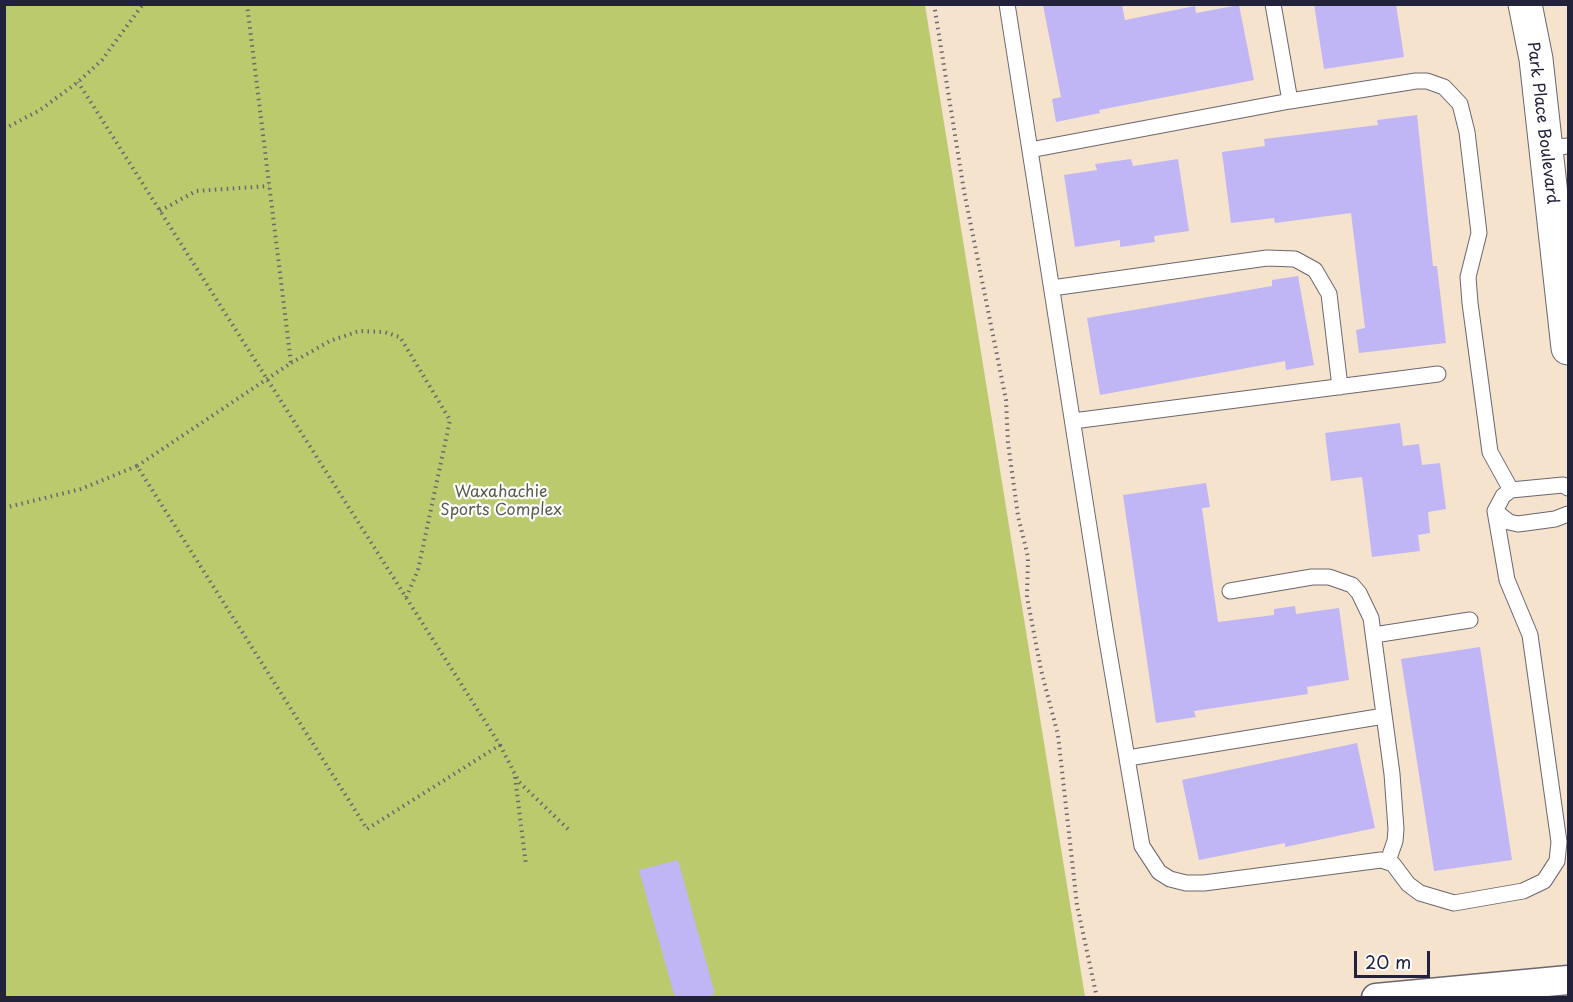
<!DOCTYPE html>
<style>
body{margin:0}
#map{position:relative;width:1573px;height:1002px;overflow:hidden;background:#f6e3cd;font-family:"Playpen Sans",sans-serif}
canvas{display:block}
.frame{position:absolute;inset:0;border:6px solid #22223b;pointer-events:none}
.scale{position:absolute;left:1354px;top:951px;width:76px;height:27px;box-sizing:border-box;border:3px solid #22223b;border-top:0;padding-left:8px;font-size:18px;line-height:21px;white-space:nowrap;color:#22223b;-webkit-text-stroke:4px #fff;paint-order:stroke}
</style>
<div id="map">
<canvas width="1573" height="1002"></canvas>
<div class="frame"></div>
<div class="scale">20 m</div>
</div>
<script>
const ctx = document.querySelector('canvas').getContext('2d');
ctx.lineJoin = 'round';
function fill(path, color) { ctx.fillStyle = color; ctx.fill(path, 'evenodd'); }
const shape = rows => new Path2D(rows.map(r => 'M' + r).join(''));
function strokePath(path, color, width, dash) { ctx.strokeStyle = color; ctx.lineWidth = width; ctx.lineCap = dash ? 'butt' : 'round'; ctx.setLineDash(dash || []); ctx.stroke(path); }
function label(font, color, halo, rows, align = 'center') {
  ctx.font = font + ' "Playpen Sans",sans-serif'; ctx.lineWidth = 4.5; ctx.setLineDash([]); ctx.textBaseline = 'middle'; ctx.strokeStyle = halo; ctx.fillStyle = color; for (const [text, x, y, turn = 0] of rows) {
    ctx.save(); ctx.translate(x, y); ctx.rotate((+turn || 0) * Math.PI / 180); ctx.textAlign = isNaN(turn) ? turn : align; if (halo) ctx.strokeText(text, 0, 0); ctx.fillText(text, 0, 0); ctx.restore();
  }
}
const green = shape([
 [5,5,925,5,1085,997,5,998]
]);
const building = shape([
 [1314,4,1396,4,1404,57,1324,69],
 [1043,5,1122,5,1125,20,1195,6,1196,13,1239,5,1254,80,1099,110,1100,113,1056,122,1052,99,1061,97],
 [1417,115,1433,266,1437,266,1446,343,1359,353,1356,330,1365,328,1351,213,1275,223,1274,218,1231,223,1222,152,1265,146,1264,139,1378,125,1377,120],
 [1131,159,1133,166,1178,159,1189,231,1154,236,1155,242,1120,247,1120,240,1075,247,1064,175,1097,170,1095,164],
 [1298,276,1314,365,1286,370,1285,361,1100,395,1087,318,1272,286,1272,280],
 [1400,423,1403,446,1419,444,1422,465,1440,463,1446,509,1428,512,1430,533,1418,535,1420,551,1372,557,1362,477,1331,481,1325,433],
 [1206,483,1210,507,1202,508,1218,622,1274,615,1274,609,1295,606,1296,614,1339,608,1349,680,1307,687,1308,694,1194,711,1196,717,1156,723,1123,495],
 [1480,647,1512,860,1434,871,1401,659],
 [1357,743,1375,828,1285,847,1285,843,1199,860,1182,780],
 [678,860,715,994,703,998,675,998,639,870]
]);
const path = shape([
 [934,4,964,191,1006,400,1008,443,1018,516,1028,557,1027,597,1041,670,1058,735,1077,905,1097,998],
 [4,129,40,110,78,82,102,60,143,4],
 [160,211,196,191,269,186],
 [291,363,330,341,359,331,384,332,400,337,450,420,418,570,406,598],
 [137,466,291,363,247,4],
 [4,508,81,489,137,466,367,829,500,745,78,82],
 [500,745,519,782,570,831],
 [515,777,526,865]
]);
const service = shape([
 [1007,4,1106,635,1142,846,1159,872,1170,879,1186,883,1204,883,1381,860,1393,864,1408,884,1420,893,1454,903,1523,891,1544,881,1557,861,1559,842,1530,635,1507,580,1495,511,1503,496,1511,490,1563,485,1568,488],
 [1273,4,1290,101,1416,81,1427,81,1444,87,1460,104,1467,132,1479,233,1468,277,1470,303,1490,452,1511,490],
 [1546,148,1568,146],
 [1030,150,1290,101],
 [1052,288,1267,258,1295,259,1315,270,1329,294,1340,387],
 [1073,421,1438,374],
 [1495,511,1509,522,1518,524,1555,519,1568,514],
 [1230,591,1312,577,1329,577,1352,585,1359,593,1371,618,1392,774,1396,829,1395,841,1388,861],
 [1374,635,1470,620],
 [1128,758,1384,716]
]);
const minor = shape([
 [1376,998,1568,980]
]);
const tertiary = shape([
 [1525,4,1536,59,1568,348]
]);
const streetNames = [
 ["Park Place Boulevard",1542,123,83]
];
const parkNames = [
 ["Waxahachie",501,493],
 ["Sports Complex",501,511]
];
fill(green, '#bbca6c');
fill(building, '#c0b5f5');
strokePath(service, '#6c666e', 17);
strokePath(minor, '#6c666e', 31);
strokePath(tertiary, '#6c666e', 35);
strokePath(path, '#6c666e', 4, [1.5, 4.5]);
strokePath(service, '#fff', 15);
strokePath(minor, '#fff', 28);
strokePath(tertiary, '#fff', 33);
label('16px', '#22223b', '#fff', streetNames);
label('16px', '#585d4c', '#fff', parkNames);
</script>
